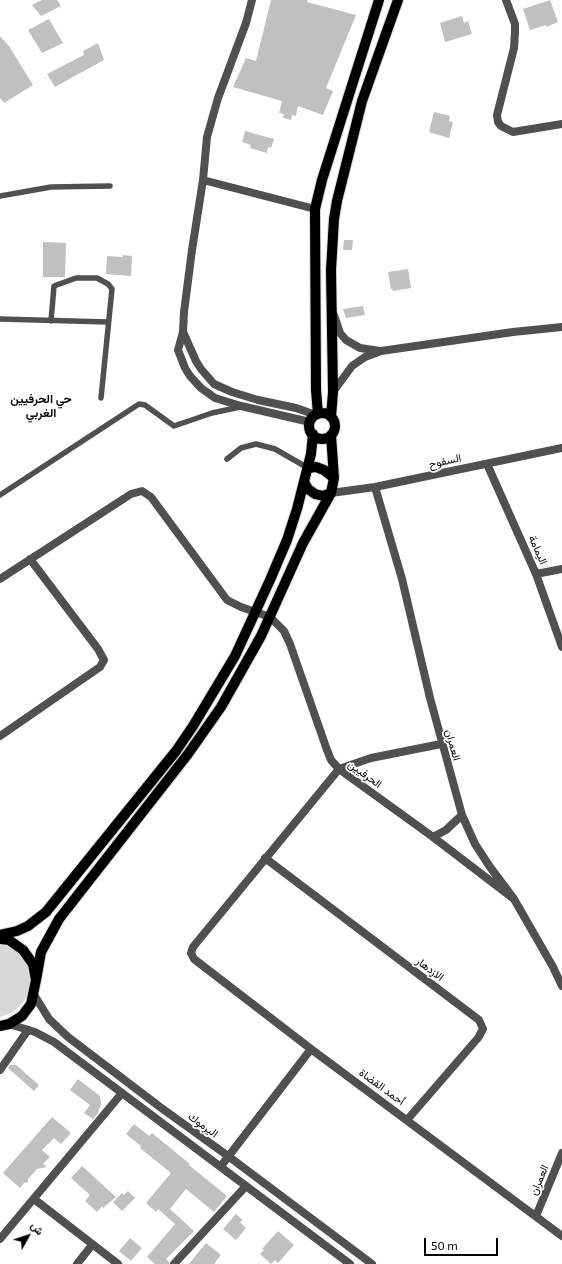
<!DOCTYPE html>
<meta charset="utf-8">
<style>
body{margin:0}
#map{position:relative;width:562px;height:1264px;overflow:hidden;background:#fff;font-family:"Exo 2",Vazirmatn,sans-serif}
canvas{display:block}
.north{position:absolute;left:8px;top:1216px;width:40px;height:40px;-webkit-text-stroke:3px #fff;paint-order:stroke;rotate:50deg;font-size:11px;font-weight:700;line-height:16px;text-align:center;color:#000}
.north::after{content:'';display:block;margin:auto;width:14px;height:18px;background:#000;clip-path:polygon(50% 0,100% 100%,50% 72%,0 100%)}
.scale{position:absolute;left:424px;top:1238px;width:74px;height:18px;box-sizing:border-box;border:2px solid #000;border-top:0;padding-left:5px;font-size:12px;line-height:14px;white-space:nowrap;color:#000;-webkit-text-stroke:3px #fff;paint-order:stroke}
</style>
<div id="map">
<canvas width="562" height="1264"></canvas>
<div class="north">ش</div>
<div class="scale">50 m</div>
</div>
<script>
const ctx = document.querySelector('canvas').getContext('2d');
ctx.lineJoin = 'round';
function fill(path, color) { ctx.fillStyle = color; ctx.fill(path, 'evenodd'); }
const shape = rows => new Path2D(rows.map(r => 'M' + r).join(''));
function strokePath(path, color, width, dash) { ctx.strokeStyle = color; ctx.lineWidth = width; ctx.lineCap = dash ? 'butt' : 'round'; ctx.setLineDash(dash || []); ctx.stroke(path); }
function label(font, color, halo, rows, align = 'center') {
  ctx.font = font + ' "Exo 2",Vazirmatn,sans-serif'; ctx.lineWidth = 3.5; ctx.setLineDash([]); ctx.textBaseline = 'middle'; ctx.strokeStyle = halo; ctx.fillStyle = color; for (const [text, x, y, turn = 0] of rows) {
    ctx.save(); ctx.translate(x, y); ctx.rotate((+turn || 0) * Math.PI / 180); ctx.textAlign = isNaN(turn) ? turn : align; if (halo) ctx.strokeText(text, 0, 0); ctx.fillText(text, 0, 0); ctx.restore();
  }
}
const green = shape([
 [0,944,13,948,23,957,29,968,31,981,29,993,22,1004,13,1012,0,1017]
]);
const building = shape([
 [42,0,57,0,61,6,41,16,32,5],
 [271,0,308,0,307,2,356,15,326,88,333,91,323,115,298,106,296,116,292,115,291,120,283,118,284,114,279,113,282,101,233,87,246,58,256,61],
 [550,0,558,22,546,27,546,25,530,30,523,9],
 [462,16,464,23,468,21,472,34,445,42,440,23],
 [49,19,63,43,42,53,28,30],
 [0,36,9,46,33,85,4,103,0,98],
 [98,43,104,60,55,87,47,74,84,55,83,51],
 [434,112,450,116,449,121,453,122,449,138,429,132],
 [245,131,274,139,271,148,268,147,267,153,250,148,251,145,242,142],
 [344,240,353,240,352,250,343,250],
 [43,242,66,243,65,277,43,277],
 [123,255,132,256,131,276,106,274,107,256,123,257],
 [408,269,411,288,393,291,392,289,391,289,388,272],
 [363,306,365,315,346,318,343,309],
 [10,1065,16,1065,39,1085,34,1091,8,1068],
 [78,1079,100,1096,101,1104,98,1113,93,1119,84,1113,90,1105,70,1090],
 [52,1117,71,1133,61,1144,54,1138,42,1150,50,1157,43,1164,47,1167,37,1169,28,1179,28,1182,24,1183,20,1188,3,1173],
 [134,1124,149,1136,152,1133,190,1164,189,1165,227,1196,214,1212,186,1189,170,1209,194,1231,166,1259,169,1262,169,1264,155,1264,147,1257,175,1224,158,1209,156,1212,146,1203,171,1173,140,1148,141,1146,126,1134],
 [82,1166,116,1197,103,1208,102,1206,97,1212,85,1201,90,1195,71,1178],
 [128,1191,135,1198,122,1211,113,1202,122,1193,124,1195],
 [236,1214,243,1220,240,1222,246,1228,236,1240,223,1229],
 [278,1231,294,1245,278,1263,275,1260,271,1264,260,1254,264,1250,262,1249],
 [130,1238,142,1248,131,1261,119,1251],
 [206,1243,221,1255,214,1264,189,1264]
]);
const service = shape([
 [0,196,51,187,110,186],
 [0,319,108,322],
 [51,321,54,286,76,278,97,278,108,284,112,289,101,398],
 [227,459,241,448,256,444,275,449,308,468],
 [0,495,139,404,145,405,174,426,212,413,240,407]
]);
const minor = shape([
 [252,0,246,23,218,98,207,137,203,180,192,250,184,312,183,332,178,350,185,368,190,376,201,388,215,398,241,406,310,422],
 [506,0,515,24,515,32,514,48,497,115,498,122,501,126,513,132,562,124],
 [203,180,315,209],
 [183,332,196,361,201,369,214,384,232,392,258,400,296,408,316,415],
 [487,464,536,574,562,647],
 [375,487,402,579,430,698,462,815,475,844,490,867,514,899,553,967,562,986],
 [331,493,375,487,562,448],
 [536,574,562,569],
 [0,579,131,494,142,491,151,497,227,600,241,607,270,617,284,631,290,644,327,750,331,760,339,769,433,837,514,899],
 [0,736,100,667,104,660,98,649,30,559],
 [441,744,371,758,339,769,193,947,191,953,194,959,311,1049,562,1236],
 [433,837,446,830,462,815],
 [265,858,479,1020,483,1029,478,1038,407,1120],
 [0,1070,28,1030],
 [221,1166,311,1049],
 [34,1199,118,1264],
 [536,1216,562,1153],
 [0,1239,122,1093],
 [77,1264,92,1245],
 [174,1264,246,1186]
]);
const tertiary = shape([
 [334,315,340,333,346,340,360,348,380,351],
 [333,392,352,366,365,357,381,351,513,332,562,327],
 [33,993,49,1019,68,1037,160,1107,228,1156,372,1264],
 [9,1024,35,1032,54,1042,350,1264]
]);
const primary = shape([
 '309 426a13 13 0 1 1 26 0a13 13 0 1 1-26 0Z',
 [318,414,316,390,315,209,322,180,379,0],
 [331,417,333,392,331,270,334,219,337,201,362,101,398,0],
 [308,468,316,467,324,470,334,478],
 [304,482,308,489,315,494,323,496,331,493],
 [0,935,17,931,28,926,46,912,176,751,193,726,235,656,270,580,287,540,297,509,311,454,313,434],
 [0,939,9,940,23,950,33,964,36,980,31,1004,22,1016,9,1024,0,1026],
 [36,980,41,952,59,919,188,754,221,707,261,636,303,543,331,493,334,478,331,435]
]);
const streetNames = [
 ["السفوح",445,461,-12],
 ["اليمامة",538,550,66],
 ["العمران",453,745,75],
 ["الحرفيين",365,774,36],
 ["الازدهار",430,969,37],
 ["أحمد القضاة",382,1087,36],
 ["اليرموك",203,1125,36],
 ["العمران",539,1180,-67]
];
const neighbourhoodNames = [
 ["حي الحرفيين",41,399],
 ["الغربي",41,413]
];
fill(green, '#d7d7d7');
fill(building, '#c0c0c0');
strokePath(primary, '#dbdbdb', 12);
strokePath(service, '#505050', 5.5);
strokePath(minor, '#505050', 8);
strokePath(tertiary, '#505050', 8);
strokePath(primary, '#000', 10);
label('11px', '#000', '#fff', streetNames);
label('bold 12px', '#000', '#fff', neighbourhoodNames);
</script>
